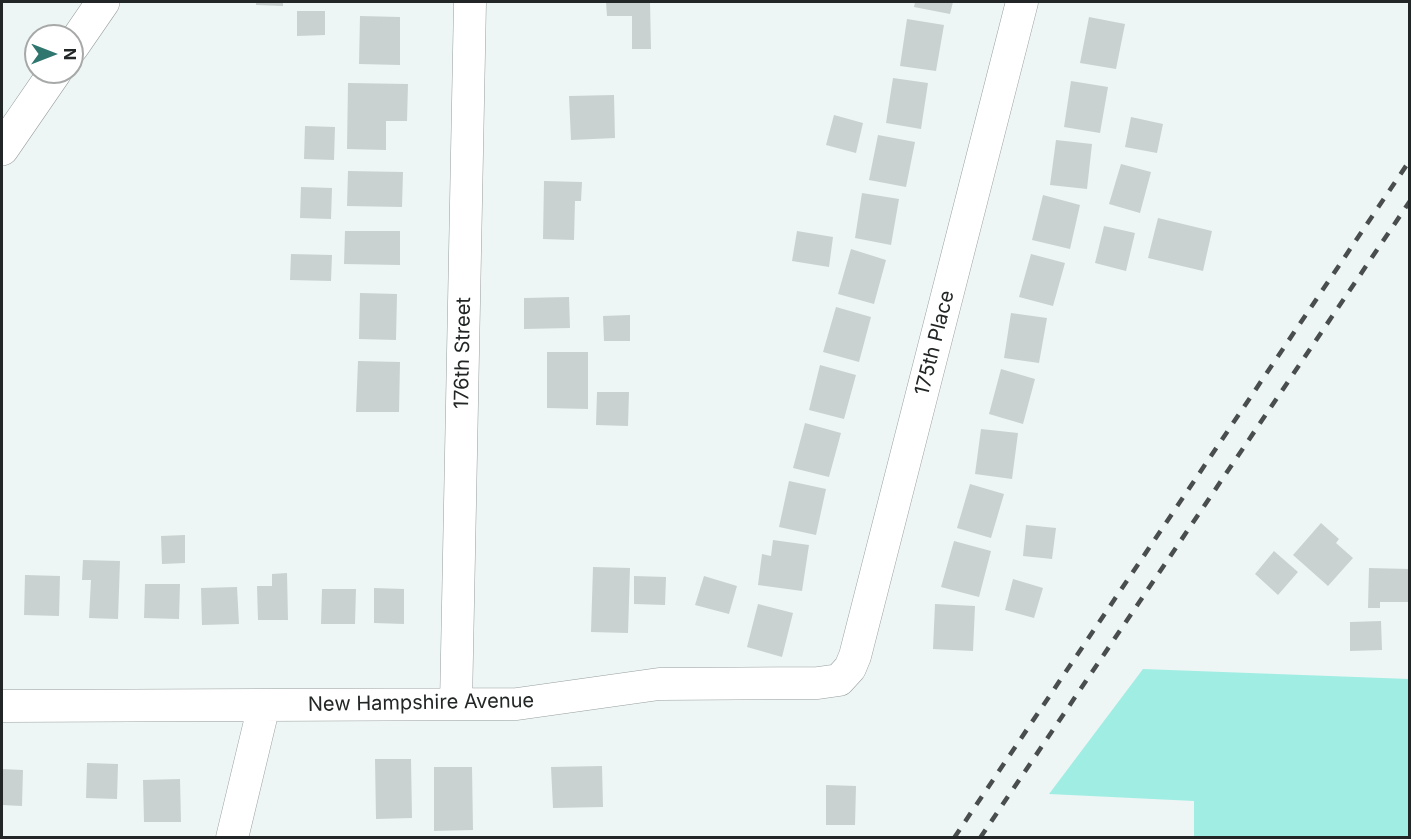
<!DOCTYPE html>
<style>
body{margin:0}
#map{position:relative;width:1411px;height:839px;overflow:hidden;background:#edf6f4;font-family:Inter,sans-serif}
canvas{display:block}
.frame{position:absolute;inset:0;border:3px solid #232626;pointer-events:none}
.north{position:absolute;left:24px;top:24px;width:60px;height:60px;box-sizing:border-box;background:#fff;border:2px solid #a7a8a8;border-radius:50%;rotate:90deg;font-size:16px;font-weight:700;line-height:24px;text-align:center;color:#232626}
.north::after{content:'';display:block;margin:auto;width:21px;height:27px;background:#2f766f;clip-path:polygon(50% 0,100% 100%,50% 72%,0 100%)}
</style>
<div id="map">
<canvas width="1411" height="839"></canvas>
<div class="frame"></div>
<div class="north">N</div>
</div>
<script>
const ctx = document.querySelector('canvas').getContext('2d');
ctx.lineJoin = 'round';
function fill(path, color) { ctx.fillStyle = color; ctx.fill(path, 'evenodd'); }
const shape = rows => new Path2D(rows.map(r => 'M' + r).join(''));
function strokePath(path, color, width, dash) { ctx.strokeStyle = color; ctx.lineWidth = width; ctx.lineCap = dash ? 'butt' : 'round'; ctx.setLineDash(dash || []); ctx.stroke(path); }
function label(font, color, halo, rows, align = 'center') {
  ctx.font = font + ' Inter,sans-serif'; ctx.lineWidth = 4.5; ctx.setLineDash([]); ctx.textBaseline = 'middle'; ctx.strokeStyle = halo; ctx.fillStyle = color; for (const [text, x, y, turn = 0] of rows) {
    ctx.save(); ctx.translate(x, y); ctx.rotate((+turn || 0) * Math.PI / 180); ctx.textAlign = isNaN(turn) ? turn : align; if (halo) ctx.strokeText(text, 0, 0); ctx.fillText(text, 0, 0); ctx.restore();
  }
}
const green = shape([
 [1143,669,1409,679,1409,837,1194,837,1194,801,1049,794]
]);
const building = shape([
 [256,2,283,2,283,6,256,5],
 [606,2,650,2,651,49,632,49,632,16,607,16],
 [915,2,953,2,950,14,914,7],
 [297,11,325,11,325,35,297,36],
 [360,16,400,17,400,65,359,64],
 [1089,17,1125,24,1116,69,1080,63],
 [907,19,944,25,936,71,900,66],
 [893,78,928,83,921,129,886,123],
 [1071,81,1108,87,1100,133,1064,127],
 [348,83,408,84,407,121,386,121,386,150,347,149],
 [614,95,615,138,571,140,569,96],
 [834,115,863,123,856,153,826,145],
 [1131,117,1163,124,1157,153,1125,147],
 [305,126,335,127,334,160,304,159],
 [878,135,915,142,906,187,869,180],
 [1056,140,1092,144,1087,189,1050,185],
 [1121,164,1151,172,1140,213,1109,204],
 [348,171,403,172,402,207,347,206],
 [544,181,582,182,581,201,575,201,574,240,543,239],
 [301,187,332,188,331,219,300,218],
 [862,193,899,199,891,245,855,238],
 [1043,195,1080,205,1070,249,1032,240],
 [1158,218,1212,231,1203,271,1148,258],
 [1104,226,1135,233,1126,271,1095,263],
 [345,231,400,231,400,265,344,264],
 [797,231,833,237,829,267,792,261],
 [851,249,886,260,874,304,838,294],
 [291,254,332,255,331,281,290,280],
 [1031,254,1065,263,1053,306,1019,297],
 [360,293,397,294,396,340,359,339],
 [569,297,570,328,524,329,524,298],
 [836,307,871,317,859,362,823,352],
 [1011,313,1047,318,1039,363,1004,358],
 [630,315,630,341,604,341,603,316],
 [547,352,588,352,588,409,547,408],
 [358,361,400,362,399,412,356,412],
 [820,365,856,375,844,419,809,410],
 [1001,369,1035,379,1023,424,989,414],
 [597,392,629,392,628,426,596,425],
 [805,423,841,433,829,477,793,468],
 [981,429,1018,433,1012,479,975,474],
 [789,481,826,489,816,535,779,527],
 [970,484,1004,494,991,538,957,528],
 [1321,523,1339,539,1336,543,1353,558,1328,586,1293,555],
 [1026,525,1056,528,1052,559,1023,556],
 [185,535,185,563,162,564,161,536],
 [773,540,809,545,802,591,758,585,762,554,771,556],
 [954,541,991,551,979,597,941,587],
 [1274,551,1298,572,1278,595,1255,574],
 [83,560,120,561,118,619,89,618,91,580,82,580],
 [593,567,630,568,628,633,591,632],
 [1369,568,1410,569,1410,602,1380,602,1380,608,1368,608],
 [287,573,288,620,258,620,257,586,272,586,272,574],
 [25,575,60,576,59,616,24,615],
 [634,576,666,577,665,605,634,604],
 [704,576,737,586,729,614,695,605],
 [1013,579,1043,588,1034,618,1005,610],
 [145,584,180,584,179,619,144,618],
 [237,587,239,624,202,625,201,588],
 [374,588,404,589,404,624,374,623],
 [322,589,356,589,355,624,321,624],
 [758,604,793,613,782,657,747,647],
 [935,604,975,606,973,651,933,649],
 [1381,621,1382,650,1350,651,1350,622],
 [375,759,411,759,412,818,376,819],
 [87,763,118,764,117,799,86,798],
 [602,766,603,807,553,808,551,767],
 [434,767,472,767,473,830,434,831],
 [2,769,23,770,22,806,2,805],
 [180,779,181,822,144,822,143,780],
 [826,785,856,786,855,825,826,825]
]);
const street = shape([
 [456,704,470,2],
 [2,706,517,704,659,684,818,683,839,680,850,668,855,656,1022,2],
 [232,838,264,705]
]);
const secondary = shape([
 [72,47,103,2],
 [2,149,55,72]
]);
const rail = shape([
 [954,838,1410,160],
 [980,838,1410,201]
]);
const streetNames = [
 ["175th Place",935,343,-76],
 ["176th Street",463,353,-89],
 ["New Hampshire Avenue",421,703,-1]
];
fill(green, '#a0ede4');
fill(building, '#c9d2d0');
strokePath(street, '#979f9e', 33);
strokePath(secondary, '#979f9e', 34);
strokePath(street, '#fff', 32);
strokePath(secondary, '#fff', 33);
strokePath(rail, '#494d4d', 4.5, [10, 10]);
label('20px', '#232626', '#fff', streetNames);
</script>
